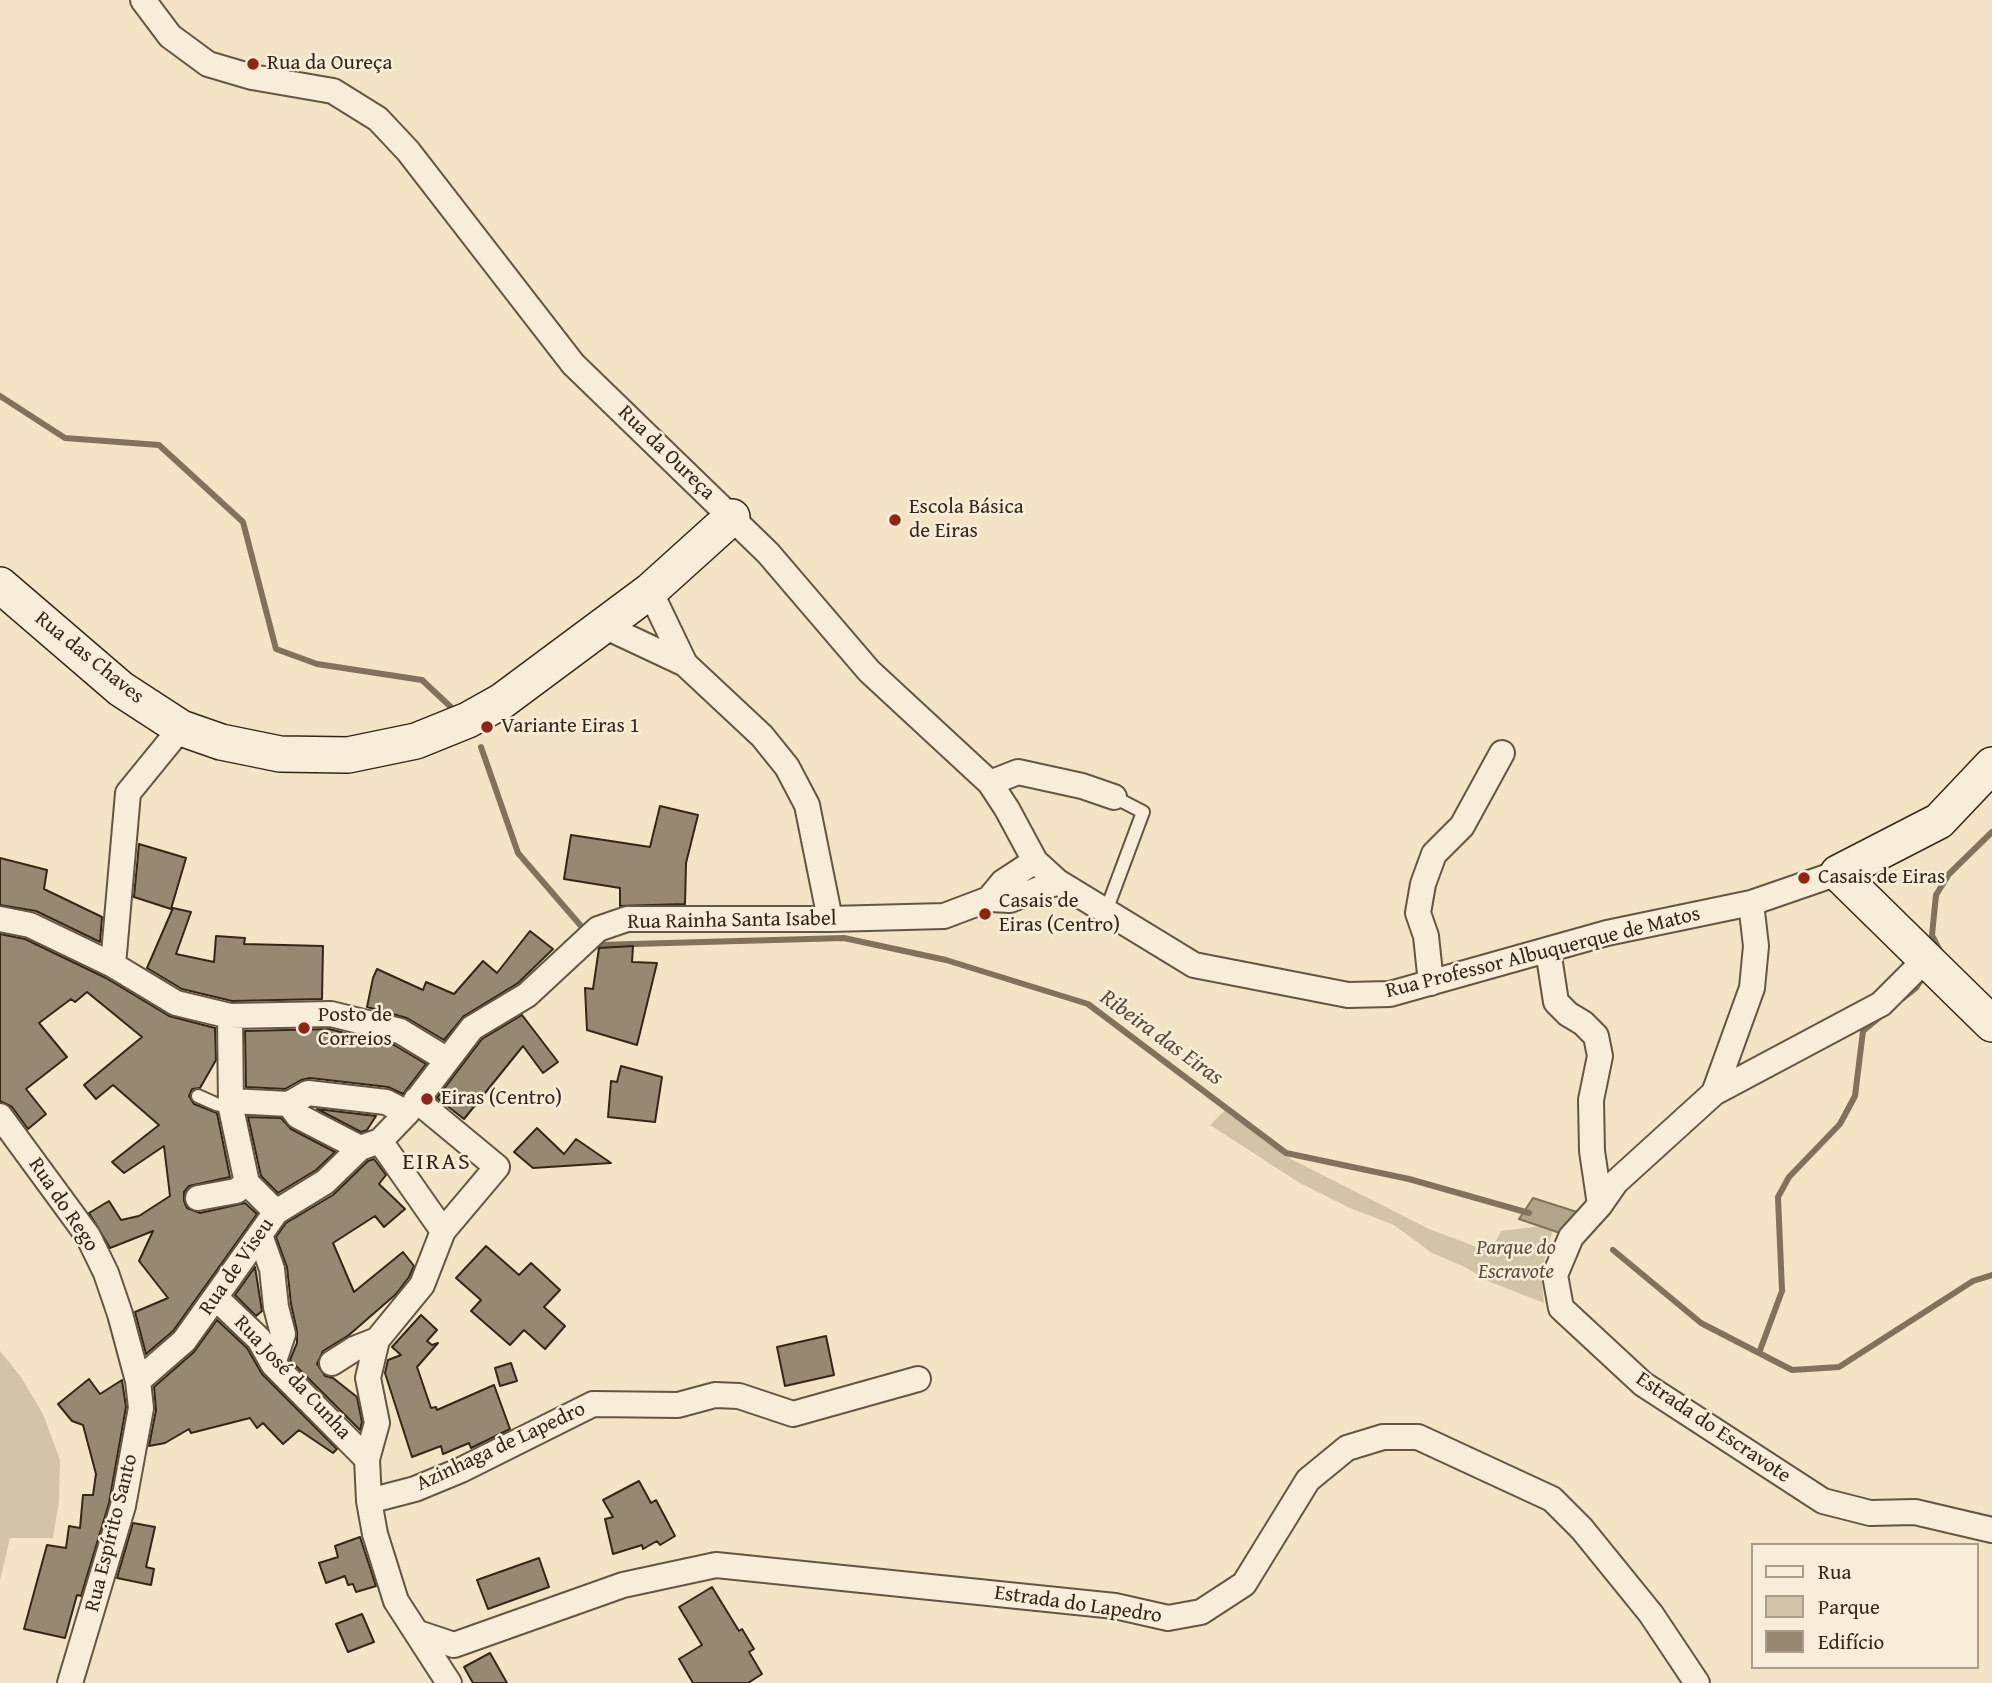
<!DOCTYPE html>
<meta charset="utf-8">
<style>
body{margin:0}
#map{position:relative;width:1992px;height:1683px;overflow:hidden;background:#f2e4c4;font-family:"Gentium Book Plus",serif}
canvas{display:block}
.legend{position:absolute;left:1751px;top:1543px;width:228px;height:126px;box-sizing:border-box;background:#f7edd9;border:2px solid #a99e8b;margin:0;padding:9px 12px;list-style:none;font-size:21px;color:#352717}
.legend li{display:flex;align-items:center;gap:14px;height:35px}
.legend b{width:35px;border:2px solid #a99e8b}
</style>
<div id="map">
<canvas width="1992" height="1683"></canvas>
<ul class="legend">
<li><b style="height:9px;background:#f7edd9"></b>Rua</li>
<li><b style="height:19px;background:#d2c4a7"></b>Parque</li>
<li><b style="height:19px;background:#978971"></b>Edifício</li>
</ul>
</div>
<script>
const ctx = document.querySelector('canvas').getContext('2d');
ctx.lineJoin = 'round';
function fill(path, color) { ctx.fillStyle = color; ctx.fill(path, 'evenodd'); }
const shape = rows => new Path2D(rows.map(r => 'M' + r).join(''));
function strokePath(path, color, width, dash) { ctx.strokeStyle = color; ctx.lineWidth = width; ctx.lineCap = dash ? 'butt' : 'round'; ctx.setLineDash(dash || []); ctx.stroke(path); }
function label(font, color, halo, rows, align = 'center') {
  ctx.font = font + ' "Gentium Book Plus",serif'; ctx.lineWidth = 5; ctx.setLineDash([]); ctx.textBaseline = 'middle'; ctx.strokeStyle = halo; ctx.fillStyle = color; for (const [text, x, y, turn = 0] of rows) {
    ctx.save(); ctx.translate(x, y); ctx.rotate((+turn || 0) * Math.PI / 180); ctx.textAlign = isNaN(turn) ? turn : align; if (halo) ctx.strokeText(text, 0, 0); ctx.fillText(text, 0, 0); ctx.restore();
  }
}
const green = shape([
 [1225,1110,1291,1159,1429,1229,1490,1252,1501,1231,1550,1225,1552,1233,1541,1273,1544,1303,1488,1281,1465,1267,1432,1253,1394,1225,1350,1208,1300,1183,1210,1125],
 [0,1351,21,1377,43,1414,60,1460,59,1501,53,1538,10,1538,0,1580]
]);
const water = shape([
 [1533,1198,1577,1212,1560,1233,1519,1219,1533,1198]
]);
const stream = shape([
 [0,396,65,438,159,445,243,522,276,649,317,664,422,680,454,710],
 [481,747,518,853,581,926],
 [598,945,844,938,946,960,1088,1004,1286,1153,1409,1179,1529,1213],
 [1938,953,1940,951,1932,935,1936,895,1949,874,1992,832],
 [1902,999,1916,988,1923,977],
 [1613,1250,1701,1323,1792,1370,1839,1367,1973,1281,1992,1275],
 [1759,1353,1782,1291,1778,1197,1789,1177,1840,1124,1855,1096,1863,1031,1880,1017]
]);
const building = shape([
 [660,806,698,815,686,863,685,904,620,906,620,888,564,879,571,835,650,847,660,806],
 [139,844,186,858,171,909,134,897,139,844],
 [0,858,47,870,44,889,102,917,100,942,36,911,0,905,0,858],
 [173,908,191,912,176,954,214,962,216,936,245,938,244,944,323,946,322,999,232,1001,182,989,147,968,173,908],
 [530,931,553,949,518,983,464,1016,444,1040,407,1018,367,1007,373,978,377,969,423,990,426,982,454,994,483,961,497,973,530,931],
 [0,934,25,939,106,978,169,1016,215,1028,216,1060,200,1088,192,1089,189,1096,194,1104,217,1113,230,1177,189,1186,184,1192,184,1201,187,1208,200,1213,245,1203,257,1214,173,1331,146,1354,135,1312,168,1298,139,1261,153,1231,110,1248,89,1213,109,1201,121,1220,139,1216,170,1196,164,1146,124,1173,112,1162,159,1125,113,1085,96,1099,84,1085,142,1037,87,992,75,1002,71,999,39,1023,67,1057,26,1089,46,1114,28,1129,12,1107,0,1101,0,934],
 [633,946,632,962,657,963,637,1045,587,1030,585,988,593,989,599,948,633,946],
 [522,1015,558,1062,543,1073,523,1046,464,1119,437,1098,482,1039,522,1015],
 [329,1029,394,1045,426,1064,403,1094,388,1087,310,1078,301,1080,285,1089,246,1087,245,1031,329,1029],
 [621,1066,662,1077,655,1122,608,1117,611,1081,617,1082,621,1066],
 [317,1109,376,1116,367,1130,361,1132,317,1109],
 [248,1117,281,1118,291,1129,335,1152,316,1170,278,1193,261,1176,248,1117],
 [537,1128,564,1154,576,1139,611,1163,533,1168,514,1152,537,1128],
 [374,1159,386,1175,379,1184,405,1209,384,1227,375,1216,333,1243,354,1292,403,1252,414,1266,409,1277,396,1294,349,1335,323,1351,317,1364,325,1376,333,1378,357,1397,362,1422,360,1430,290,1360,297,1343,297,1331,291,1304,287,1267,276,1237,286,1223,333,1195,368,1161,374,1159],
 [486,1246,519,1275,531,1263,560,1290,544,1307,565,1326,545,1349,524,1330,510,1345,471,1311,481,1300,456,1278,486,1246],
 [255,1267,262,1311,256,1316,235,1295,255,1267],
 [421,1315,437,1330,427,1341,432,1345,438,1343,417,1367,431,1408,436,1407,437,1410,494,1385,510,1429,471,1448,469,1443,443,1454,441,1446,412,1457,385,1373,388,1360,401,1355,392,1347,421,1315],
 [217,1320,247,1348,262,1374,337,1449,333,1453,299,1430,283,1444,263,1423,257,1428,250,1418,191,1433,189,1429,165,1443,149,1446,156,1410,154,1387,194,1352,217,1320],
 [826,1336,834,1375,785,1386,777,1347,826,1336],
 [511,1363,517,1381,500,1386,495,1368,511,1363],
 [89,1379,100,1394,122,1380,126,1407,109,1503,81,1596,77,1595,65,1638,24,1629,47,1545,66,1548,69,1526,80,1528,83,1495,93,1495,96,1474,83,1425,72,1421,58,1404,89,1379],
 [639,1481,651,1503,656,1500,675,1536,660,1545,657,1541,643,1549,642,1545,613,1554,605,1519,613,1517,603,1500,639,1481],
 [133,1523,155,1527,146,1567,154,1569,151,1585,117,1578,133,1523],
 [360,1537,376,1586,356,1592,353,1584,348,1585,345,1576,326,1583,319,1563,338,1557,335,1546,360,1537],
 [539,1558,549,1587,488,1609,477,1580,539,1558],
 [712,1587,739,1631,742,1629,754,1649,749,1652,762,1674,748,1683,693,1683,679,1659,702,1645,679,1607,712,1587],
 [362,1614,374,1642,348,1652,336,1624,362,1614],
 [490,1653,507,1683,473,1683,464,1667,490,1653]
]);
const lane = shape([
 [1106,911,1143,812,1114,797],
 [198,1096,216,1104,231,1108]
]);
const street = shape([
 [143,0,170,36,208,64,252,77,333,91,378,119,408,151,573,364,768,553,869,671,990,783,1007,809,1035,861,1058,882,1194,965,1348,995,1390,994,1607,933,1751,903,1838,873],
 [650,591,685,664],
 [604,626,685,664,762,736,787,767,807,805,830,919],
 [990,783,1018,772,1082,786,1114,797],
 [989,899,1010,900,1058,882],
 [0,919,30,925,113,965,176,1003,230,1016,331,1014,400,1031,446,1059],
 [1548,950,1556,1002,1568,1014,1583,1023,1596,1036,1600,1056,1591,1100,1592,1151,1600,1205],
 [1925,960,1881,1004,1714,1093,1616,1182,1600,1205,1571,1237,1555,1275,1561,1308,1643,1384,1823,1501,1870,1513,1915,1512,1992,1530],
 [113,965,128,793,181,728],
 [1431,983,1426,936,1418,913,1423,884,1434,854,1462,826,1502,753],
 [230,1016,231,1108,247,1183,276,1212],
 [1714,1093,1752,988,1756,946,1751,903],
 [231,1101,289,1104,298,1116,360,1148],
 [289,1104,308,1093,386,1102,407,1113],
 [0,1116,88,1236,106,1273,120,1314,138,1381,141,1408,123,1506,70,1683],
 [380,1141,443,1231,497,1167,416,1100],
 [198,1198,236,1191,247,1183],
 [443,1231,422,1285,377,1340,368,1378,377,1423,367,1459,369,1501,375,1534,396,1601,449,1683],
 [260,1235,272,1269,276,1307,283,1334,273,1364],
 [216,1298,259,1339,273,1364,367,1459],
 [332,1363,354,1349,377,1340],
 [138,1381,184,1341,276,1212,325,1182,360,1148,380,1141,407,1113,472,1028,527,995,598,929,627,919,830,919,944,916,989,899,1003,882,1035,861],
 [369,1501,415,1489,461,1470,593,1404,678,1405,715,1395,739,1396,793,1414,918,1379],
 [418,1633,454,1645,623,1585,716,1565,1115,1606,1168,1618,1201,1612,1244,1584,1308,1480,1347,1448,1383,1437,1418,1437,1552,1499,1582,1529,1651,1614,1697,1683]
]);
const secondary = shape([
 [0,585,121,689,181,728,221,742,280,754,348,755,416,741,468,720,502,701,650,591,732,517],
 [1992,765,1939,821,1838,873,1992,1024]
]);
const markers = [
 [253,64,7,"#8f2418"],
 [895,520,7,"#8f2418"],
 [487,727,7,"#8f2418"],
 [1804,878,7,"#8f2418"],
 [985,914,7,"#8f2418"],
 [304,1028,7,"#8f2418"],
 [427,1099,7,"#8f2418"]
];
const poiNames = [
 ["Rua da Oureça",267,64],
 ["Escola Básica",909,508],
 ["de Eiras",909,532],
 ["Variante Eiras 1",501,727],
 ["Casais de Eiras",1818,878],
 ["Casais de",999,902],
 ["Eiras (Centro)",999,926],
 ["Posto de",318,1016],
 ["Correios",318,1040],
 ["Eiras (Centro)",441,1099]
];
const streetNames = [
 ["Rua da Oureça",666,453,44],
 ["Rua das Chaves",89,658,39],
 ["Rua Rainha Santa Isabel",732,921,-1],
 ["Rua Professor Albuquerque de Matos",1543,953,-14],
 ["Rua do Rego",63,1205,56],
 ["Rua de Viseu",237,1267,-55],
 ["Rua José da Cunha",292,1378,47],
 ["Estrada do Escravote",1713,1428,34],
 ["Azinhaga de Lapedro",501,1447,-25],
 ["Rua Espírito Santo",112,1533,-76],
 ["Estrada do Lapedro",1078,1605,8]
];
const parkNames = [
 ["Parque do",1516,1249],
 ["Escravote",1516,1273]
];
const waterNames = [
 ["Ribeira das Eiras",1161,1038,36]
];
const quarterNames = [
 ["EIRAS",437,1163]
];
fill(green, '#d2c4a7');
fill(water, '#b2a489');
strokePath(water, '#80725b', 2);
strokePath(stream, '#80725b', 6);
fill(building, '#978971');
strokePath(building, '#352717', 2);
strokePath(lane, '#645642', 16);
strokePath(street, '#645642', 28);
strokePath(secondary, '#352717', 38);
strokePath(lane, '#f7edd9', 12);
strokePath(street, '#f7edd9', 24);
strokePath(secondary, '#f7edd9', 35);
for (const [x, y, r, color] of markers) { const dot = new Path2D(); dot.arc(x, y, r, 0, 2 * Math.PI); ctx.fillStyle = color; ctx.fill(dot); strokePath(dot, '#f7edd9', 2.5); }
label('21px', '#352717', '#f7edd9', poiNames, 'left');
label('21px', '#352717', '#f7edd9', streetNames);
label('italic 21px', '#5c4e3b', '#f7edd9', parkNames);
label('italic 23px', '#5a4c39', '#f7edd9', waterNames);
ctx.letterSpacing = '2px';
label('24px', '#352717', '#f7edd9', quarterNames);
ctx.letterSpacing = '0px';
</script>
